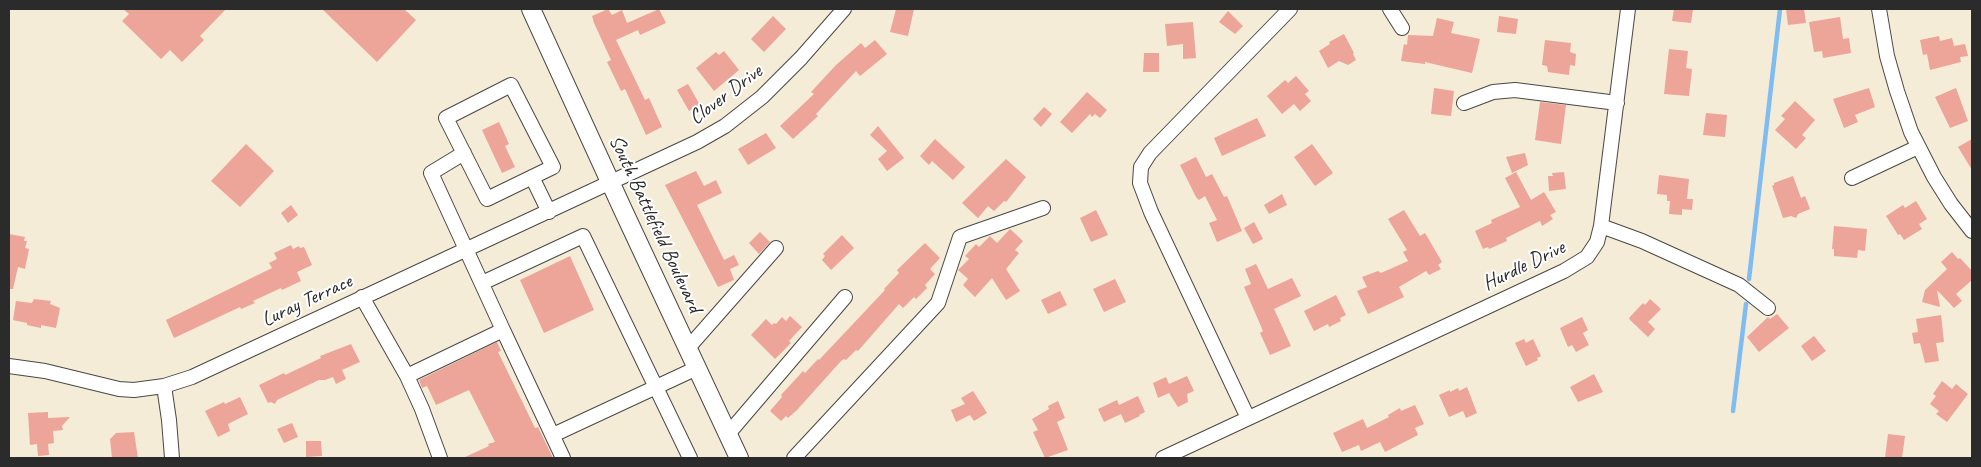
<!DOCTYPE html>
<style>
body{margin:0}
#map{position:relative;width:1981px;height:467px;overflow:hidden;background:#f4ecd7;font-family:Caveat,sans-serif}
canvas{display:block}
.frame{position:absolute;inset:0;border:10px solid #2b2b2b;pointer-events:none}
</style>
<div id="map">
<canvas width="1981" height="467"></canvas>
<div class="frame"></div>
</div>
<script>
const ctx = document.querySelector('canvas').getContext('2d');
ctx.lineJoin = 'round';
const shape = rows => new Path2D(rows.map(r => 'M' + r).join(''));
function strokePath(path, color, width, dash) { ctx.strokeStyle = color; ctx.lineWidth = width; ctx.lineCap = dash ? 'butt' : 'round'; ctx.setLineDash(dash || []); ctx.stroke(path); }
function fill(path, color) { ctx.fillStyle = color; ctx.fill(path, 'evenodd'); }
function label(font, color, halo, rows, align = 'center') {
  ctx.font = font + ' Caveat,sans-serif'; ctx.lineWidth = 4; ctx.setLineDash([]); ctx.textBaseline = 'middle'; ctx.strokeStyle = halo; ctx.fillStyle = color; for (const [text, x, y, turn = 0] of rows) {
    ctx.save(); ctx.translate(x, y); ctx.rotate((+turn || 0) * Math.PI / 180); ctx.textAlign = isNaN(turn) ? turn : align; if (halo) ctx.strokeText(text, 0, 0); ctx.fillText(text, 0, 0); ctx.restore();
  }
}
const stream = shape([
 [1749,279,1780,9],
 [1733,411,1746,304]
]);
const building = shape([
 [123,9,226,9,200,36,204,40,182,62,170,50,161,59,122,21,129,14],
 [322,9,404,9,416,20,377,62],
 [608,9,612,15,622,10,627,23,659,9,666,23,640,35,638,30,616,40,645,100,649,98,662,127,646,135,625,89,621,91,607,62,611,60,594,23,592,16],
 [896,9,914,9,908,36,890,32],
 [1674,9,1693,9,1691,23,1672,21],
 [1786,9,1804,9,1806,23,1788,25],
 [1228,11,1243,26,1235,34,1219,22],
 [773,16,786,29,764,52,751,39],
 [1499,16,1518,19,1516,34,1497,32],
 [1840,17,1843,39,1849,38,1851,53,1823,58,1822,51,1814,52,1809,22],
 [1437,18,1454,22,1451,33,1480,39,1472,73,1425,62,1425,64,1401,61,1404,44,1407,45,1408,35,1433,36],
 [1193,22,1196,58,1183,59,1183,44,1167,46,1165,24],
 [1344,34,1354,53,1353,54,1356,60,1348,65,1339,61,1328,68,1319,51,1330,44,1329,42],
 [1939,36,1940,41,1952,38,1954,46,1965,44,1968,56,1960,57,1961,62,1930,70,1927,54,1923,55,1920,40],
 [875,40,887,54,860,76,856,71,816,114,818,116,793,139,780,126,814,94,811,92,836,65,861,43,865,48],
 [1545,40,1571,43,1570,52,1576,54,1575,66,1570,65,1569,75,1548,72,1547,66,1542,65],
 [1669,49,1688,51,1686,68,1692,69,1689,96,1664,94],
 [724,51,739,70,714,91,696,68,716,52,719,55],
 [1144,53,1159,53,1159,72,1143,72],
 [1296,76,1309,91,1305,94,1311,101,1300,111,1294,104,1282,114,1267,96,1285,80,1288,83],
 [688,84,700,105,689,111,677,90],
 [1434,88,1454,91,1451,116,1431,114],
 [1869,88,1875,107,1855,115,1858,122,1844,128,1833,99],
 [1956,88,1968,121,1950,128,1935,97],
 [1087,92,1107,110,1100,118,1095,114,1092,117,1090,114,1072,133,1060,122],
 [1795,101,1815,120,1802,135,1806,138,1796,149,1775,130,1785,119,1781,116],
 [1540,102,1566,105,1561,144,1535,140],
 [1044,107,1052,114,1041,127,1033,119],
 [1706,113,1727,115,1725,137,1703,135],
 [1257,118,1266,136,1222,156,1214,138],
 [499,122,509,144,505,146,515,167,502,173,482,130],
 [878,126,904,158,887,171,878,159,887,151,870,135],
 [766,133,776,148,748,165,738,149],
 [935,139,965,167,953,180,932,161,929,165,920,156],
 [1972,139,1972,170,1958,147],
 [246,144,274,171,240,207,211,181],
 [1312,144,1333,173,1315,186,1294,157],
 [1525,153,1528,165,1512,173,1506,157],
 [1196,157,1206,177,1212,174,1224,197,1227,196,1242,231,1217,242,1209,223,1217,220,1205,196,1199,200,1196,197,1180,165],
 [1006,159,1026,177,1006,202,1004,201,994,211,988,206,978,218,962,203],
 [696,171,704,186,716,180,722,193,697,205,724,260,734,255,739,265,730,269,734,280,718,287,665,185],
 [1516,172,1531,200,1544,192,1556,212,1550,215,1553,219,1542,226,1540,221,1506,238,1507,241,1489,249,1488,247,1483,249,1475,231,1492,223,1491,220,1520,207,1505,178],
 [1564,172,1566,189,1549,191,1548,176,1553,176,1552,173],
 [1659,175,1689,179,1687,199,1693,199,1692,210,1682,209,1682,215,1669,214,1670,201,1667,201,1667,195,1657,194],
 [1793,176,1801,198,1805,196,1810,209,1798,214,1796,218,1791,216,1783,218,1772,186,1774,185,1774,183],
 [1282,194,1287,205,1269,214,1264,205],
 [1916,201,1927,219,1919,224,1922,229,1904,240,1900,234,1898,235,1886,216,1903,205,1905,208],
 [291,205,298,215,288,223,281,213],
 [1096,210,1108,235,1091,242,1080,218],
 [1404,210,1420,236,1425,233,1442,262,1438,265,1441,269,1429,275,1426,271,1399,287,1404,297,1368,314,1357,291,1367,287,1362,277,1378,271,1381,273,1408,261,1403,252,1407,250,1388,219],
 [1254,222,1263,239,1253,244,1244,228],
 [1834,226,1867,229,1865,251,1858,250,1857,258,1834,256,1834,249,1832,249],
 [1010,229,1023,241,1015,250,1019,253,1006,269,1020,291,1006,300,992,278,975,297,963,285,968,279,958,270,969,259,965,256,976,244,979,247,990,236,997,243],
 [760,232,770,242,759,254,749,243],
 [9,234,25,237,24,241,27,241,25,248,29,249,25,269,18,267,13,289,9,289],
 [842,235,854,248,831,270,822,260,825,256,823,254],
 [925,243,940,258,930,269,935,274,925,285,927,288,916,299,914,297,903,308,899,304,858,351,856,350,846,360,844,359,841,361,797,410,788,418,786,416,781,421,770,411,782,397,781,395,803,371,805,373,818,359,819,360,885,290,884,289,899,273,897,270],
 [291,245,293,249,299,246,300,248,304,247,312,265,297,272,301,281,282,290,281,288,253,301,255,303,241,309,240,307,174,338,166,320,272,268,269,263,277,259,274,253],
 [1952,252,1958,259,1960,258,1972,271,1972,280,1956,294,1962,301,1954,308,1937,290,1940,307,1922,302,1925,290,1947,269,1941,262],
 [570,256,594,310,544,333,520,280],
 [1256,264,1268,289,1292,278,1301,296,1274,309,1291,346,1270,355,1260,333,1263,331,1244,287,1251,284,1245,269],
 [1115,279,1126,302,1104,312,1093,289],
 [1060,291,1067,305,1048,314,1041,300],
 [1336,295,1346,315,1340,318,1341,321,1329,327,1328,324,1314,331,1304,311],
 [34,299,51,301,50,304,60,308,56,328,41,325,41,328,27,325,27,323,13,320,16,301,32,303],
 [1650,299,1661,309,1648,322,1655,329,1648,337,1630,320,1629,318,1643,303,1645,305],
 [1777,314,1789,328,1759,352,1747,337,1768,317,1770,319],
 [1941,315,1944,342,1936,343,1939,361,1925,363,1920,343,1914,344,1912,333,1918,332,1916,319],
 [790,316,802,327,789,341,791,343,775,359,751,335,766,319,772,325,774,323,776,324,782,317,786,321],
 [1582,317,1588,330,1583,333,1589,345,1576,352,1572,345,1568,347,1560,328],
 [1814,336,1826,351,1812,361,1801,346],
 [1524,339,1526,343,1533,339,1541,356,1537,358,1538,360,1526,366,1515,343],
 [497,342,501,351,498,352,535,428,538,427,553,458,463,458,489,446,488,444,495,442,469,390,436,405,427,386,422,388,419,380],
 [351,344,360,362,342,370,346,379,336,384,333,377,325,380,319,380,277,400,275,404,271,402,268,403,259,385,284,373,285,375,321,358,320,356],
 [1594,374,1603,392,1578,402,1570,387],
 [1187,376,1194,391,1187,394,1188,402,1178,407,1169,393,1158,398,1153,383,1166,377,1169,384],
 [1942,381,1952,389,1956,384,1968,394,1947,422,1936,414,1939,411,1930,404,1936,396,1933,394],
 [1467,387,1477,413,1466,418,1463,411,1449,417,1439,395,1450,390,1450,392,1458,388,1459,391],
 [973,391,987,413,974,421,970,415,956,422,951,410,965,404,961,398],
 [1138,396,1145,412,1139,415,1140,416,1125,423,1121,414,1104,422,1098,409,1117,400,1119,405],
 [240,397,248,414,228,424,230,431,218,437,205,411,224,402,225,404],
 [1058,401,1065,418,1057,422,1068,450,1045,458,1033,432,1038,430,1032,419,1049,409,1048,406],
 [1415,405,1424,424,1415,428,1418,435,1385,452,1380,442,1361,451,1359,445,1342,452,1333,433,1363,419,1367,428,1389,417,1388,415,1400,408,1401,411],
 [48,412,48,418,70,417,62,426,63,430,53,431,54,443,48,444,49,455,38,456,37,444,30,445,28,413],
 [292,423,298,437,284,443,277,429],
 [134,432,138,458,112,458,110,439,116,433],
 [1888,434,1905,436,1902,458,1885,458],
 [306,441,321,441,322,456,306,457]
]);
const minor = shape([
 [1390,9,1402,28],
 [1879,9,1887,56,1897,91,1911,132,1934,177,1951,204,1972,231],
 [511,85,553,167,487,199,446,118,511,85],
 [1464,103,1493,92,1515,90,1617,103],
 [464,153,431,173,503,330],
 [532,177,549,212],
 [1852,178,1918,147],
 [1601,226,1642,241,1739,285,1768,308],
 [482,283,583,236,690,458],
 [362,297,407,376],
 [688,348,776,248],
 [9,366,45,371,119,389,134,390,164,386,192,377,697,142,725,126,762,97,801,58,844,9],
 [164,386,169,420,172,458],
 [1248,418,1151,212,1140,183,1141,167,1150,153,1290,9],
 [728,434,845,297],
 [553,435,697,368],
 [440,458,422,409,407,376,503,330,563,458],
 [794,458,938,303,960,237,1043,208],
 [1163,458,1564,271,1587,257,1597,242,1601,226,1628,9]
]);
const major = shape([
 [531,9,623,210,739,458]
]);
const streetNames = [
 ["Clover Drive",726,95,-37],
 ["South Battlefield Boulevard",655,224,65],
 ["Hurdle Drive",1524,266,-26],
 ["Luray Terrace",307,301,-25]
];
strokePath(stream, '#7fbcf2', 4.5);
fill(building, '#eda499');
strokePath(minor, '#494845', 16);
strokePath(major, '#494845', 20);
strokePath(minor, '#fff', 14);
strokePath(major, '#fff', 18);
label('21px', '#2b2b2b', '#fff', streetNames);
</script>
